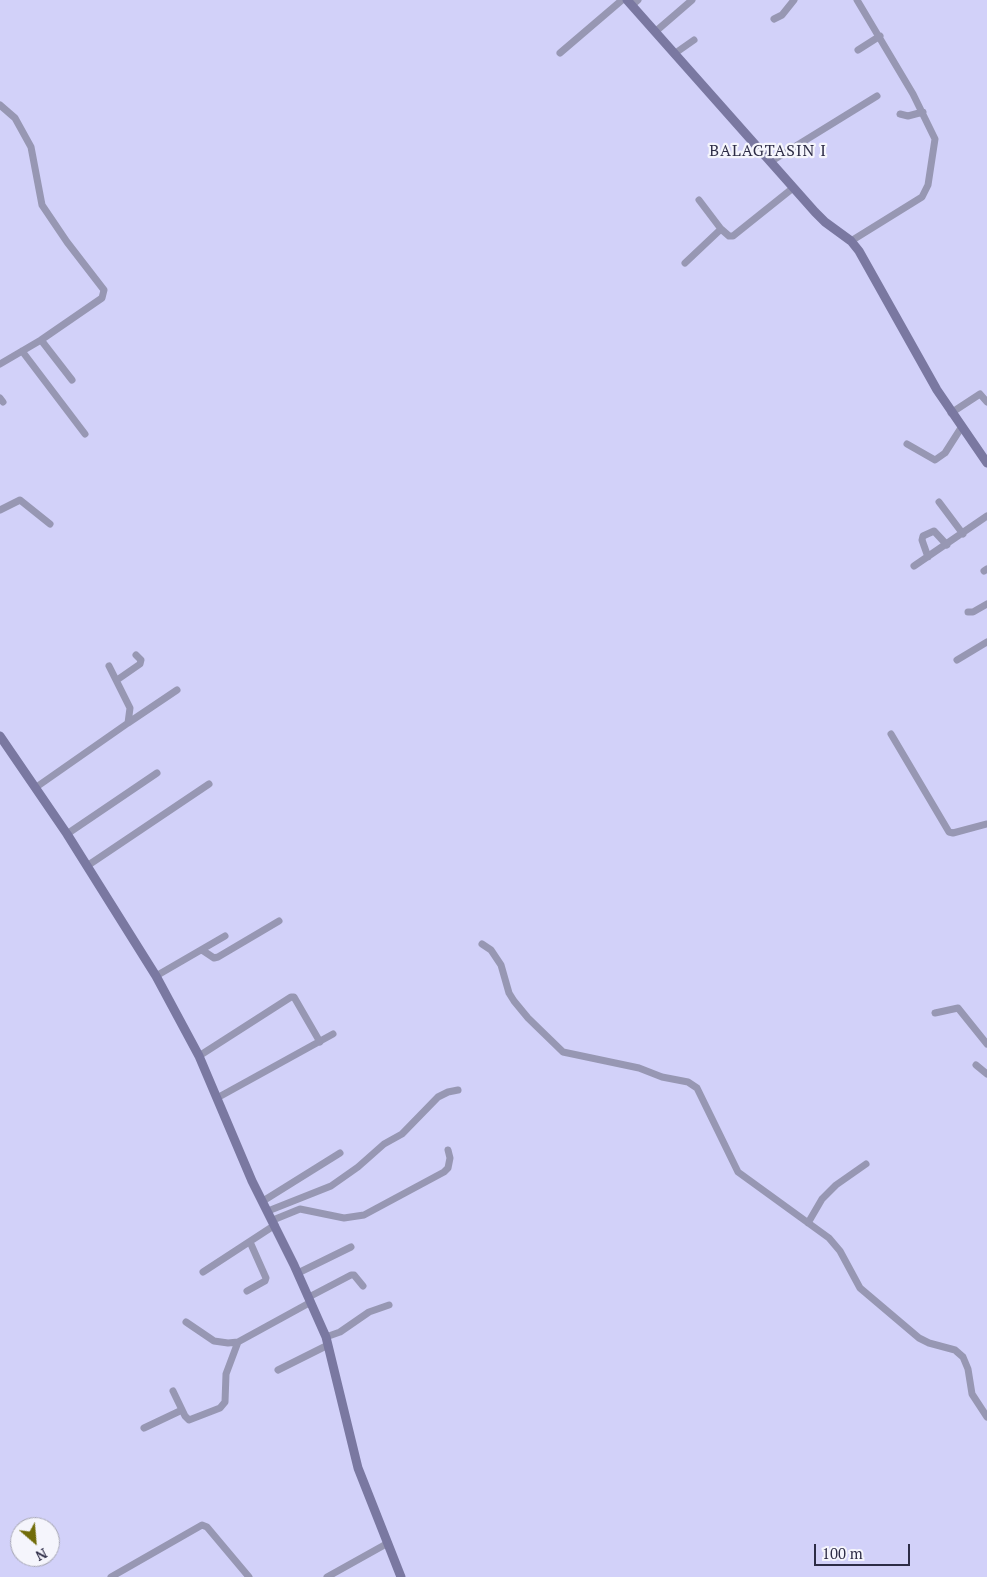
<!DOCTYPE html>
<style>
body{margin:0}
#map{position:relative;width:987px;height:1577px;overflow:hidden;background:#d2d1f9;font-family:"PT Serif",serif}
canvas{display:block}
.north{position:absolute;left:10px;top:1517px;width:50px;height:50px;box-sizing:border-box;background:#f5f5fc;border:1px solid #a5a5b3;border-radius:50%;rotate:153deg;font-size:14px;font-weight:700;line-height:20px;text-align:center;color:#2d2c46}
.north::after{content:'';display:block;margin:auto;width:18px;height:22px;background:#716c09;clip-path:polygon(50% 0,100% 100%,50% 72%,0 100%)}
.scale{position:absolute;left:814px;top:1544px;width:96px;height:22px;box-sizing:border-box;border:2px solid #2d2c46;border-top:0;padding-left:6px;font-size:15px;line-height:18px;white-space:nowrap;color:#2d2c46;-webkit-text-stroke:4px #f5f5fc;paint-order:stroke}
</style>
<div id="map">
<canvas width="987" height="1577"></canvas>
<div class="north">N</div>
<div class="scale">100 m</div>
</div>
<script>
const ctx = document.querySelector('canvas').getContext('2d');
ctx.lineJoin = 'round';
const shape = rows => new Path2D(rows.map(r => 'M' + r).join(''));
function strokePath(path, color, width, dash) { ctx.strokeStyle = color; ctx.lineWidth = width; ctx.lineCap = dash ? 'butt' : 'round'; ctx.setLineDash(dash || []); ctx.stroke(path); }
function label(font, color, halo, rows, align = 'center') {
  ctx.font = font + ' "PT Serif",serif'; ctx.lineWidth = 4.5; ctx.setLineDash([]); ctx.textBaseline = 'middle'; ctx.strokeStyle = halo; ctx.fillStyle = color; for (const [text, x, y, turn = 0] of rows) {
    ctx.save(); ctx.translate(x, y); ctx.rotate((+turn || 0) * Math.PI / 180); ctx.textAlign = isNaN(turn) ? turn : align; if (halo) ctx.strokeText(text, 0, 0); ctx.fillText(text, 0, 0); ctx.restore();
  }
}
const street = shape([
 [632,5,638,0],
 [774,19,782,15,794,0],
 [655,32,692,0],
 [858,50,880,36],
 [560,53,622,0],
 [674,54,694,40],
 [0,105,15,118,31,147,42,205,67,242,104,290,102,298,41,340,0,364],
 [900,114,908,116,923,112],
 [770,162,877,96],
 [721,229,729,236,733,236,793,188],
 [851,241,922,197,928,185,935,139,913,94,857,0],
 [685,263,721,229,699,200],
 [41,340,72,380],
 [22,351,85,434],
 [0,398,3,402],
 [951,413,980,394,987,402],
 [907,444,935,460,945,453,961,428],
 [939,502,963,534],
 [0,510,20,500,50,524],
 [928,557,922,540,923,536,934,531,947,545],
 [914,566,987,516],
 [984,571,987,569],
 [968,612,973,612,987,604],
 [957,660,987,642],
 [117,680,140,664,141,660,136,655],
 [128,723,177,690],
 [891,734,949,832,953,833,987,824],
 [35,788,128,723,130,708,109,666],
 [67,834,157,773],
 [87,866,209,784],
 [482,944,491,950,501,965,509,993,514,1001,528,1018,563,1052,639,1068,662,1077,688,1082,697,1088,738,1172,829,1238,840,1251,860,1288,919,1338,929,1343,955,1350,963,1357,968,1369,972,1394,987,1417],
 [202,950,214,958,218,957,279,921],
 [156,976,225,936],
 [935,1013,958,1008,987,1044],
 [199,1056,291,997,294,997,320,1042],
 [976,1065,987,1074],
 [217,1098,333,1034],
 [263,1201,340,1153],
 [268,1211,331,1186,358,1167,384,1144,402,1134,438,1097,448,1092,458,1090],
 [273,1220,300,1209,344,1218,364,1215,444,1172,448,1168,450,1158,448,1150],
 [808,1223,822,1199,836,1185,866,1164],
 [203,1272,275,1225],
 [298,1273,351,1247],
 [247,1291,265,1281,266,1278,250,1242],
 [309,1297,351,1275,354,1275,363,1286],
 [186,1322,214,1341,228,1343,238,1342],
 [326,1337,340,1332,369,1312,389,1305],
 [278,1370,328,1345],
 [173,1391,185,1416,189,1420,220,1408,225,1402,226,1374,238,1342,311,1302],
 [144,1428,182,1410],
 [111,1577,202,1525,207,1527,249,1577],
 [327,1577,388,1543]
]);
const secondary = shape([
 [627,0,815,212,825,222,851,241,859,251,937,390,987,463],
 [0,736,67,834,156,976,199,1056,252,1181,294,1265,326,1337,358,1468,401,1577]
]);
const quarterNames = [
 ["BALAGTASIN I",768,151]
];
strokePath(street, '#9797b3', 7);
strokePath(secondary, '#7a78a1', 9);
ctx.letterSpacing = '1px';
label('16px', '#2d2c46', '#f5f5fc', quarterNames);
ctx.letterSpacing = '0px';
</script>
